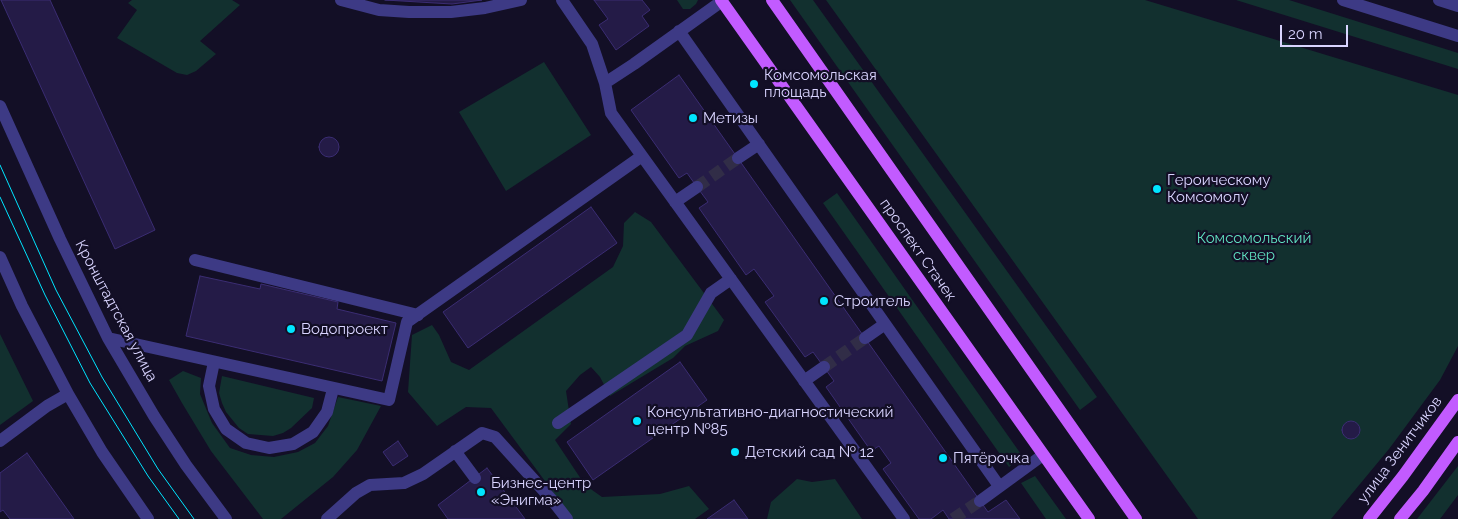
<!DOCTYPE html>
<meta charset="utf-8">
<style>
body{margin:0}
#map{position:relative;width:1458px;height:519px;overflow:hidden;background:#130f26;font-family:Raleway,sans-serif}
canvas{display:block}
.scale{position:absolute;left:1280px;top:25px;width:68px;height:22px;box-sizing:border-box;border:2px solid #d9d4ff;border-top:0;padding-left:6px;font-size:15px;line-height:18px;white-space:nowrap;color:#d9d4ff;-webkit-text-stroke:4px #130f26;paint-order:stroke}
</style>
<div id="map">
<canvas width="1458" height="519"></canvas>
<div class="scale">20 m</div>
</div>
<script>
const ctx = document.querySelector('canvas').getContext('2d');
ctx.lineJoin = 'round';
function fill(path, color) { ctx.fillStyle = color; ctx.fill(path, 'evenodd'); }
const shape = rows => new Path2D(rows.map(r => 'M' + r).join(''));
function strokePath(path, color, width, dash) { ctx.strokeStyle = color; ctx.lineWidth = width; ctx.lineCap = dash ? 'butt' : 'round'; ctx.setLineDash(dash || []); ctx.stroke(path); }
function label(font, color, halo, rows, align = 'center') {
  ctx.font = font + ' Raleway,sans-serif'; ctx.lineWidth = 4.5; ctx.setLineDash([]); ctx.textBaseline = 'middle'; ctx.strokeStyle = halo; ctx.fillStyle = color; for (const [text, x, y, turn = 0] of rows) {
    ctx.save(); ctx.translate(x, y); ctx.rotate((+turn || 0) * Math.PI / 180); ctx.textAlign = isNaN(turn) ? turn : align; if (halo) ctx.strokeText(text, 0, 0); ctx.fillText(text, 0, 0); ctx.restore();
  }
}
const green = shape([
 [132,0,232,0,240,5,200,41,216,54,196,71,187,75,177,73,117,38,137,10,128,3],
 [677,0,698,0,696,4,690,9,683,9],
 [790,0,813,0,1097,397,1080,410],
 [826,0,1145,0,1458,95,1458,346,1440,380,1389,449,1331,519,1198,519],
 [1236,0,1289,0,1458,53,1458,69],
 [544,62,591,135,506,191,459,112],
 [837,193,1023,457,1009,467,823,203],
 [635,212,651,222,724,320,718,331,685,346,673,358,610,396,600,377,591,367,580,375,566,391,571,424,555,440,585,485,602,497,660,494,689,486,709,509,695,519,573,519,491,408,466,407,437,426,408,392,412,335,432,325,439,335,451,362,469,370,613,267,623,246,624,223],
 [0,334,33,401,0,425],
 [183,371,201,378,200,394,212,423,230,448,251,455,274,457,298,452,315,443,328,426,338,397,381,406,357,450,333,477,281,519,263,519,211,451,182,403,169,380],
 [222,376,314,398,312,408,291,428,283,433,273,436,248,434,239,428,226,412,222,403,219,393],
 [1458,466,1458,495,1440,519,1417,519],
 [1035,476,1066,519,1046,519,1021,483],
 [797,479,812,482,835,479,862,519,767,519,771,502]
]);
const building = shape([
 [1,0,50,0,155,230,115,249,1,0],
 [385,0,482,0,452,4,385,0],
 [594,0,642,0,650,10,642,16,649,26,616,50,599,25,608,19,594,0],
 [679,75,988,512,1006,500,1020,519,949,519,943,510,931,519,919,519,883,469,891,463,879,446,871,451,826,387,834,381,813,352,805,357,765,302,774,296,754,269,746,275,699,208,708,202,697,187,687,173,679,178,631,110,679,75],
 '319 147a10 10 0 1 1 20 0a10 10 0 1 1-20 0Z',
 [591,207,617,243,468,348,443,312,591,207],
 [200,276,260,289,261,284,338,302,337,309,396,323,382,381,186,336,200,276],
 [680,362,707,400,593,480,567,442,680,362],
 '1342 430a9 9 0 1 1 18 0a9 9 0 1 1-18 0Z',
 [398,441,408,456,393,466,383,452,398,441],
 [27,453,74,519,10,519,3,510,0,512,0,473,27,453],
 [487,468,525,519,448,519,438,505,487,468],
 [734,500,748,519,707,519,734,500]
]);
const minorTunnel = shape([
 [697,187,738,158],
 [824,367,865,338],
 [953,519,980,501]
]);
const minor = shape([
 [341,0,379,10,409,12,451,12,485,8,521,0],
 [562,0,592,44,605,83,634,64,722,1],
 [1343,0,1458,36],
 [1439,0,1458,6],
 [679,31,999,486],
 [605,83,611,113,904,519],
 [0,106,60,239,108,338,154,416,186,465,226,519],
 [738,158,759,144],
 [675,202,697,187],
 [0,257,22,306,68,394,102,452,148,519],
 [195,260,418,315],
 [108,338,389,400,407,322,642,156],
 [865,338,885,324],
 [214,362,209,386,214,409,226,429,246,443,269,448,293,444,313,432,327,412,333,389],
 [804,381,824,367],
 [558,423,687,335,711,293,731,279],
 [0,441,47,406,68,394],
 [455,451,475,478],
 [980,501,1043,455],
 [327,519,356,493,370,485,404,483,423,474,482,433,495,437,553,501,567,519]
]);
const major = shape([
 [721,0,1089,519],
 [772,0,1136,519],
 [1369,519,1403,476,1458,400],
 [1400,519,1423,491,1458,442]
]);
const tram = shape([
 [0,165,56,290,102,377,158,469,194,519],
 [0,197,45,295,90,383,148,476,179,519]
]);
const markers = [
 [754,84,5,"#00e5ff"],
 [693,118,5,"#00e5ff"],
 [1157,189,5,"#00e5ff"],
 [824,301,5,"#00e5ff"],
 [291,329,5,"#00e5ff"],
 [637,421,5,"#00e5ff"],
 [735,452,5,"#00e5ff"],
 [943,458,5,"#00e5ff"],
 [481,492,5,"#00e5ff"]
];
const poiNames = [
 ["Комсомольская",764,75],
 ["площадь",764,92],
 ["Метизы",703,118],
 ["Героическому",1167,180],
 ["Комсомолу",1167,197],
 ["Строитель",834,301],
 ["Водопроект",301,329],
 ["Консультативно-диагностический",647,412],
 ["центр №85",647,429],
 ["Детский сад № 12",745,452],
 ["Пятёрочка",953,458],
 ["Бизнес-центр",491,483],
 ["«Энигма»",491,500]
];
const parkNames = [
 ["Комсомольский",1254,238],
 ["сквер",1254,255]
];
const streetNames = [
 ["проспект Стачек",918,250,55],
 ["Кронштадтская улица",116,311,62],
 ["улица Зенитчиков",1400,450,-53]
];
fill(green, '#12302f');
fill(building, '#241b47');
strokePath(building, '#3b2d73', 1);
strokePath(minorTunnel, '#312d47', 12, [12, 6]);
strokePath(minor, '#3d3a85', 12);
strokePath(major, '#c25bff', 12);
strokePath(tram, '#00e5ff', 1);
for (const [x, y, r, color] of markers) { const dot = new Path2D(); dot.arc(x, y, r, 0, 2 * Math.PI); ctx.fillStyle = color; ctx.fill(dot); strokePath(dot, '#130f26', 2); }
label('15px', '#d9d4ff', '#130f26', poiNames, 'left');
label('15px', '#5fe0c0', '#130f26', parkNames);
label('15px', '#d9d4ff', '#130f26', streetNames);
</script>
